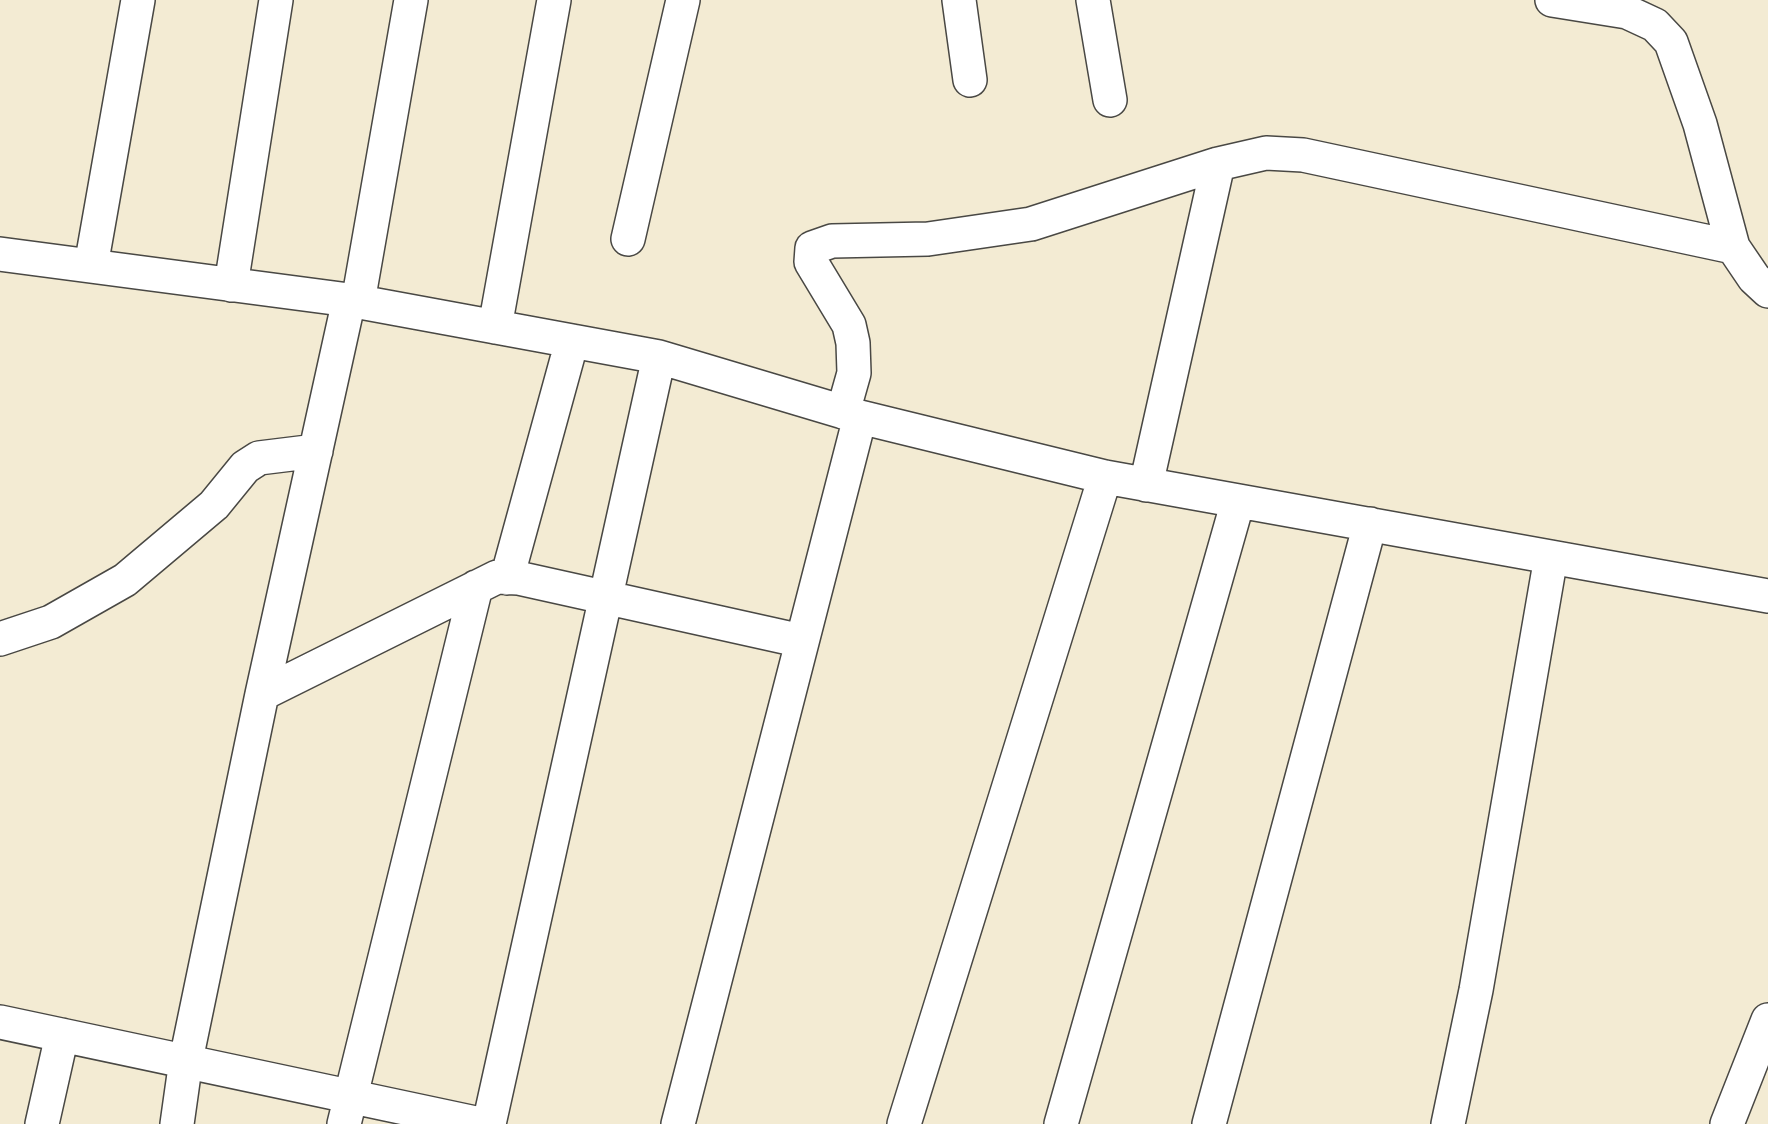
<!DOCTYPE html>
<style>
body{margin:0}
canvas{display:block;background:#f3ebd3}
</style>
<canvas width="1768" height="1124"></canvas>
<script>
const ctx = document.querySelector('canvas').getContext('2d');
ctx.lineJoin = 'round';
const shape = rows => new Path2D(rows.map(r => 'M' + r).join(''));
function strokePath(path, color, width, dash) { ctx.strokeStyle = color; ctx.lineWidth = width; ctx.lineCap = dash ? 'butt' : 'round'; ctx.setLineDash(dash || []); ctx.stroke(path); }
const minor = shape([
 [959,0,970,80],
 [1093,0,1110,100],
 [1552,0,1627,12,1655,25,1671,42,1700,124,1733,247,1754,278,1768,291],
 [628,239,683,0],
 [0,254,349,300,659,357,860,417,1105,477,1768,596],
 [91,266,138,0],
 [231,285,276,0],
 [358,302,411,0],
 [495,327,554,0],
 [843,412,854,373,853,343,849,325,811,262,812,248,832,241,928,239,1031,224,1218,164,1266,153,1303,155,1733,247],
 [1146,485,1218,164],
 [507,578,572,341],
 [0,639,51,622,125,580,214,505,245,467,259,458,316,451],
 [262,694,497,577,518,578,802,641],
 [0,1022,480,1124],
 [42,1124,62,1035],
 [177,1124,186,1060,262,694,349,300],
 [344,1124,476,587],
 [489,1124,659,357],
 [678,1124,860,417],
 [904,1124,1105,477],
 [1061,1124,1238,501],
 [1209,1124,1370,524],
 [1448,1124,1476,990,1551,557]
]);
const major = shape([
 [1727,1124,1768,1020]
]);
strokePath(minor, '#494844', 36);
strokePath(major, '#494844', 36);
strokePath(minor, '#fff', 33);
strokePath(major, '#fff', 33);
</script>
